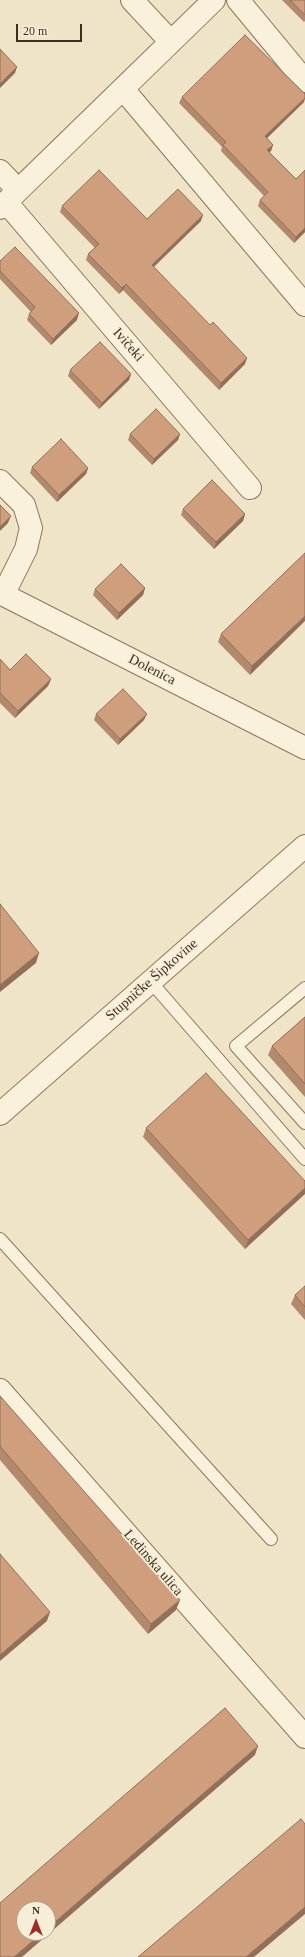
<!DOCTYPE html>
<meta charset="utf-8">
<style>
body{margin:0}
#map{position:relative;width:305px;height:1957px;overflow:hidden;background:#f0e4c8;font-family:Georgia,serif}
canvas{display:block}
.north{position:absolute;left:16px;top:1901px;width:40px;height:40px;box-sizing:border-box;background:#f7eed8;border:1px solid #ada18e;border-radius:50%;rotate:0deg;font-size:11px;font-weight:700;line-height:16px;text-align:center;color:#3d2e20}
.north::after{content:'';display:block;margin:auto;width:14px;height:18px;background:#9e2a2b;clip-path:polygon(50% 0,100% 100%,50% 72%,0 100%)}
.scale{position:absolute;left:16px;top:24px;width:66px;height:18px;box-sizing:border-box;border:2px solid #3d2e20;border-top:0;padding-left:5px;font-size:12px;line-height:14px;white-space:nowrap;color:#3d2e20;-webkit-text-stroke:3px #f7eed8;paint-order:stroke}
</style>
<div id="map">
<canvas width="305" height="1957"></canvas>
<div class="north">N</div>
<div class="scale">20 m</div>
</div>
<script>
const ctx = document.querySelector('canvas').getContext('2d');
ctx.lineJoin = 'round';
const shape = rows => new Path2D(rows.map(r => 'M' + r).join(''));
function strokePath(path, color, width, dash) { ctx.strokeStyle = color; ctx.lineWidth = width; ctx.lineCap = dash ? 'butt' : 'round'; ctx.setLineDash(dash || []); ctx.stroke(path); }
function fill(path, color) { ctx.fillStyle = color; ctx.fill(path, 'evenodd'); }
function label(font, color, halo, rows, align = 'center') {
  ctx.font = font + ' Georgia,serif'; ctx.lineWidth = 4; ctx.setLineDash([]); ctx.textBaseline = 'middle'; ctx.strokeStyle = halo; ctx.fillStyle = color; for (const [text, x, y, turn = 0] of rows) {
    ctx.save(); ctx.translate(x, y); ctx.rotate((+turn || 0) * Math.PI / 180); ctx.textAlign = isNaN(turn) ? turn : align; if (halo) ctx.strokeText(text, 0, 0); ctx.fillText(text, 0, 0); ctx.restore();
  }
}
const lane = shape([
 [151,982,305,1159],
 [305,988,236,1046,305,1123],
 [0,1239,271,1539]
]);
const street = shape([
 [132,0,171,42],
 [238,0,305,81],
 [123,89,305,305],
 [0,171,18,190],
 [6,202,250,488],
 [0,208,214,0],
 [0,481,24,505,31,528,26,549,3,595],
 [0,593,305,748],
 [0,1114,305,846],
 [0,1390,305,1737]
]);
const wall = shape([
 [282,0,305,0,305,21,304,22],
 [305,94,304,102,267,138,273,145,271,151,269,152,305,232,294,243,258,206,260,200,264,196,221,151,222,147,179,103,182,97],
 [62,206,147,219,201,221,154,267,245,364,219,390,123,290,119,294,86,260,88,254,95,248,60,212],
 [0,261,77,320,51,345,27,320,29,314,31,312,0,279],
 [70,370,131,374,129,380,99,409,68,376],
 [130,434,180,434,178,440,152,465,128,440],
 [32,467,88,468,86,474,57,502,30,473],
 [183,509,245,514,243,521,214,549,181,515],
 [305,553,250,675,218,642,221,634],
 [145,588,143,595,117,620,93,595,95,589],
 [0,659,10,670,51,679,48,686,15,718,0,703],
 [96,714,144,720,118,745,94,720],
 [305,1017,305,1097,268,1055,272,1046],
 [146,1128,305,1181,245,1249,143,1137],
 [305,1286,305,1320,291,1304,295,1295],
 [0,1396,176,1610,148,1634,0,1460]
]);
const shadedWall = shape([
 [17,67,15,73,0,88,0,84],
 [305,98,304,102,263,142,265,136],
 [273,145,271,151,265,156,267,150],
 [203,215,201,221,149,271,152,265],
 [305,228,305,232,294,243,296,237],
 [126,284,123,290,119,294,122,288],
 [79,313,77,320,51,345,53,339],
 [247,358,245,364,219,390,221,383],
 [131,374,129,380,99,409,102,403],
 [180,434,178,440,152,465,154,459],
 [88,468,86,474,57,502,59,495],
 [245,514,243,521,214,549,216,542],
 [11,516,8,523,0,531,0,527],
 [145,588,143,595,117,620,119,613],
 [305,616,305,621,250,675,252,666],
 [51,679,48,686,15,718,18,711],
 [147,714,144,720,118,745,120,739],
 [39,953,36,963,0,992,0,985],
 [305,1188,305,1194,245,1249,248,1240],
 [180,1600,176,1610,148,1634,151,1624],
 [50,1612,47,1621,0,1661,0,1655],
 [258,1746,255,1755,22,1957,14,1957,42,1933,48,1933,48,1928],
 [305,1907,305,1914,254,1957,246,1957]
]);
const building = shape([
 [290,0,305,0,305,15,290,0],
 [245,35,305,94,305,98,265,136,273,145,267,150,296,179,305,170,305,228,296,237,260,200,268,192,223,145,226,142,182,97,245,35],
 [0,49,17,67,0,84,0,49],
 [99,170,147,219,178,189,203,215,152,265,210,325,213,322,247,358,221,383,126,284,122,288,88,254,99,244,62,206,99,170],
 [15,247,79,313,53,339,29,314,35,307,0,271,0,261,15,247],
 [100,342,131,374,102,403,70,370,100,342],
 [156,409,180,434,154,459,130,434,156,409],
 [61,439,88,468,59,495,32,467,61,439],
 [212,480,245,514,216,542,183,509,212,480],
 [0,505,11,516,0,527,0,505],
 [305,553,305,616,252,666,221,634,305,553],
 [121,564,145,588,119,613,95,589,121,564],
 [26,654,51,679,18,711,0,693,0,659,10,670,26,654],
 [123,689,147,714,120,739,96,714,123,689],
 [0,904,39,953,0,985,0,904],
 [305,1017,305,1084,272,1046,305,1017],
 [206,1073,305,1181,305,1188,248,1240,146,1128,206,1073],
 [305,1286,305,1307,295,1295,305,1286],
 [0,1396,180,1600,151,1624,0,1446,0,1396],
 [0,1554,50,1612,0,1655,0,1554],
 [225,1708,258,1746,48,1928,48,1909,24,1909,24,1933,42,1933,14,1957,0,1957,0,1903,225,1708],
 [301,1819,305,1824,305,1907,246,1957,138,1957,301,1819]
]);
const streetNames = [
 ["Ivičeki",128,345,49],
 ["Dolenica",152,670,27],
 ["Stupničke Šipkovine",152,980,-41],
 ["Ledinska ulica",153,1563,49]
];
strokePath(lane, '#8d765c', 14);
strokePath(street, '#8d765c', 24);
strokePath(lane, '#faf1dc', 12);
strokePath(street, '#faf1dc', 22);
fill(wall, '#b2896c');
fill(shadedWall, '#916f58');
fill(building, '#cf9f7d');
strokePath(building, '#916f58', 1);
label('14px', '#3d2e20', '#f7eed8', streetNames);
</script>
